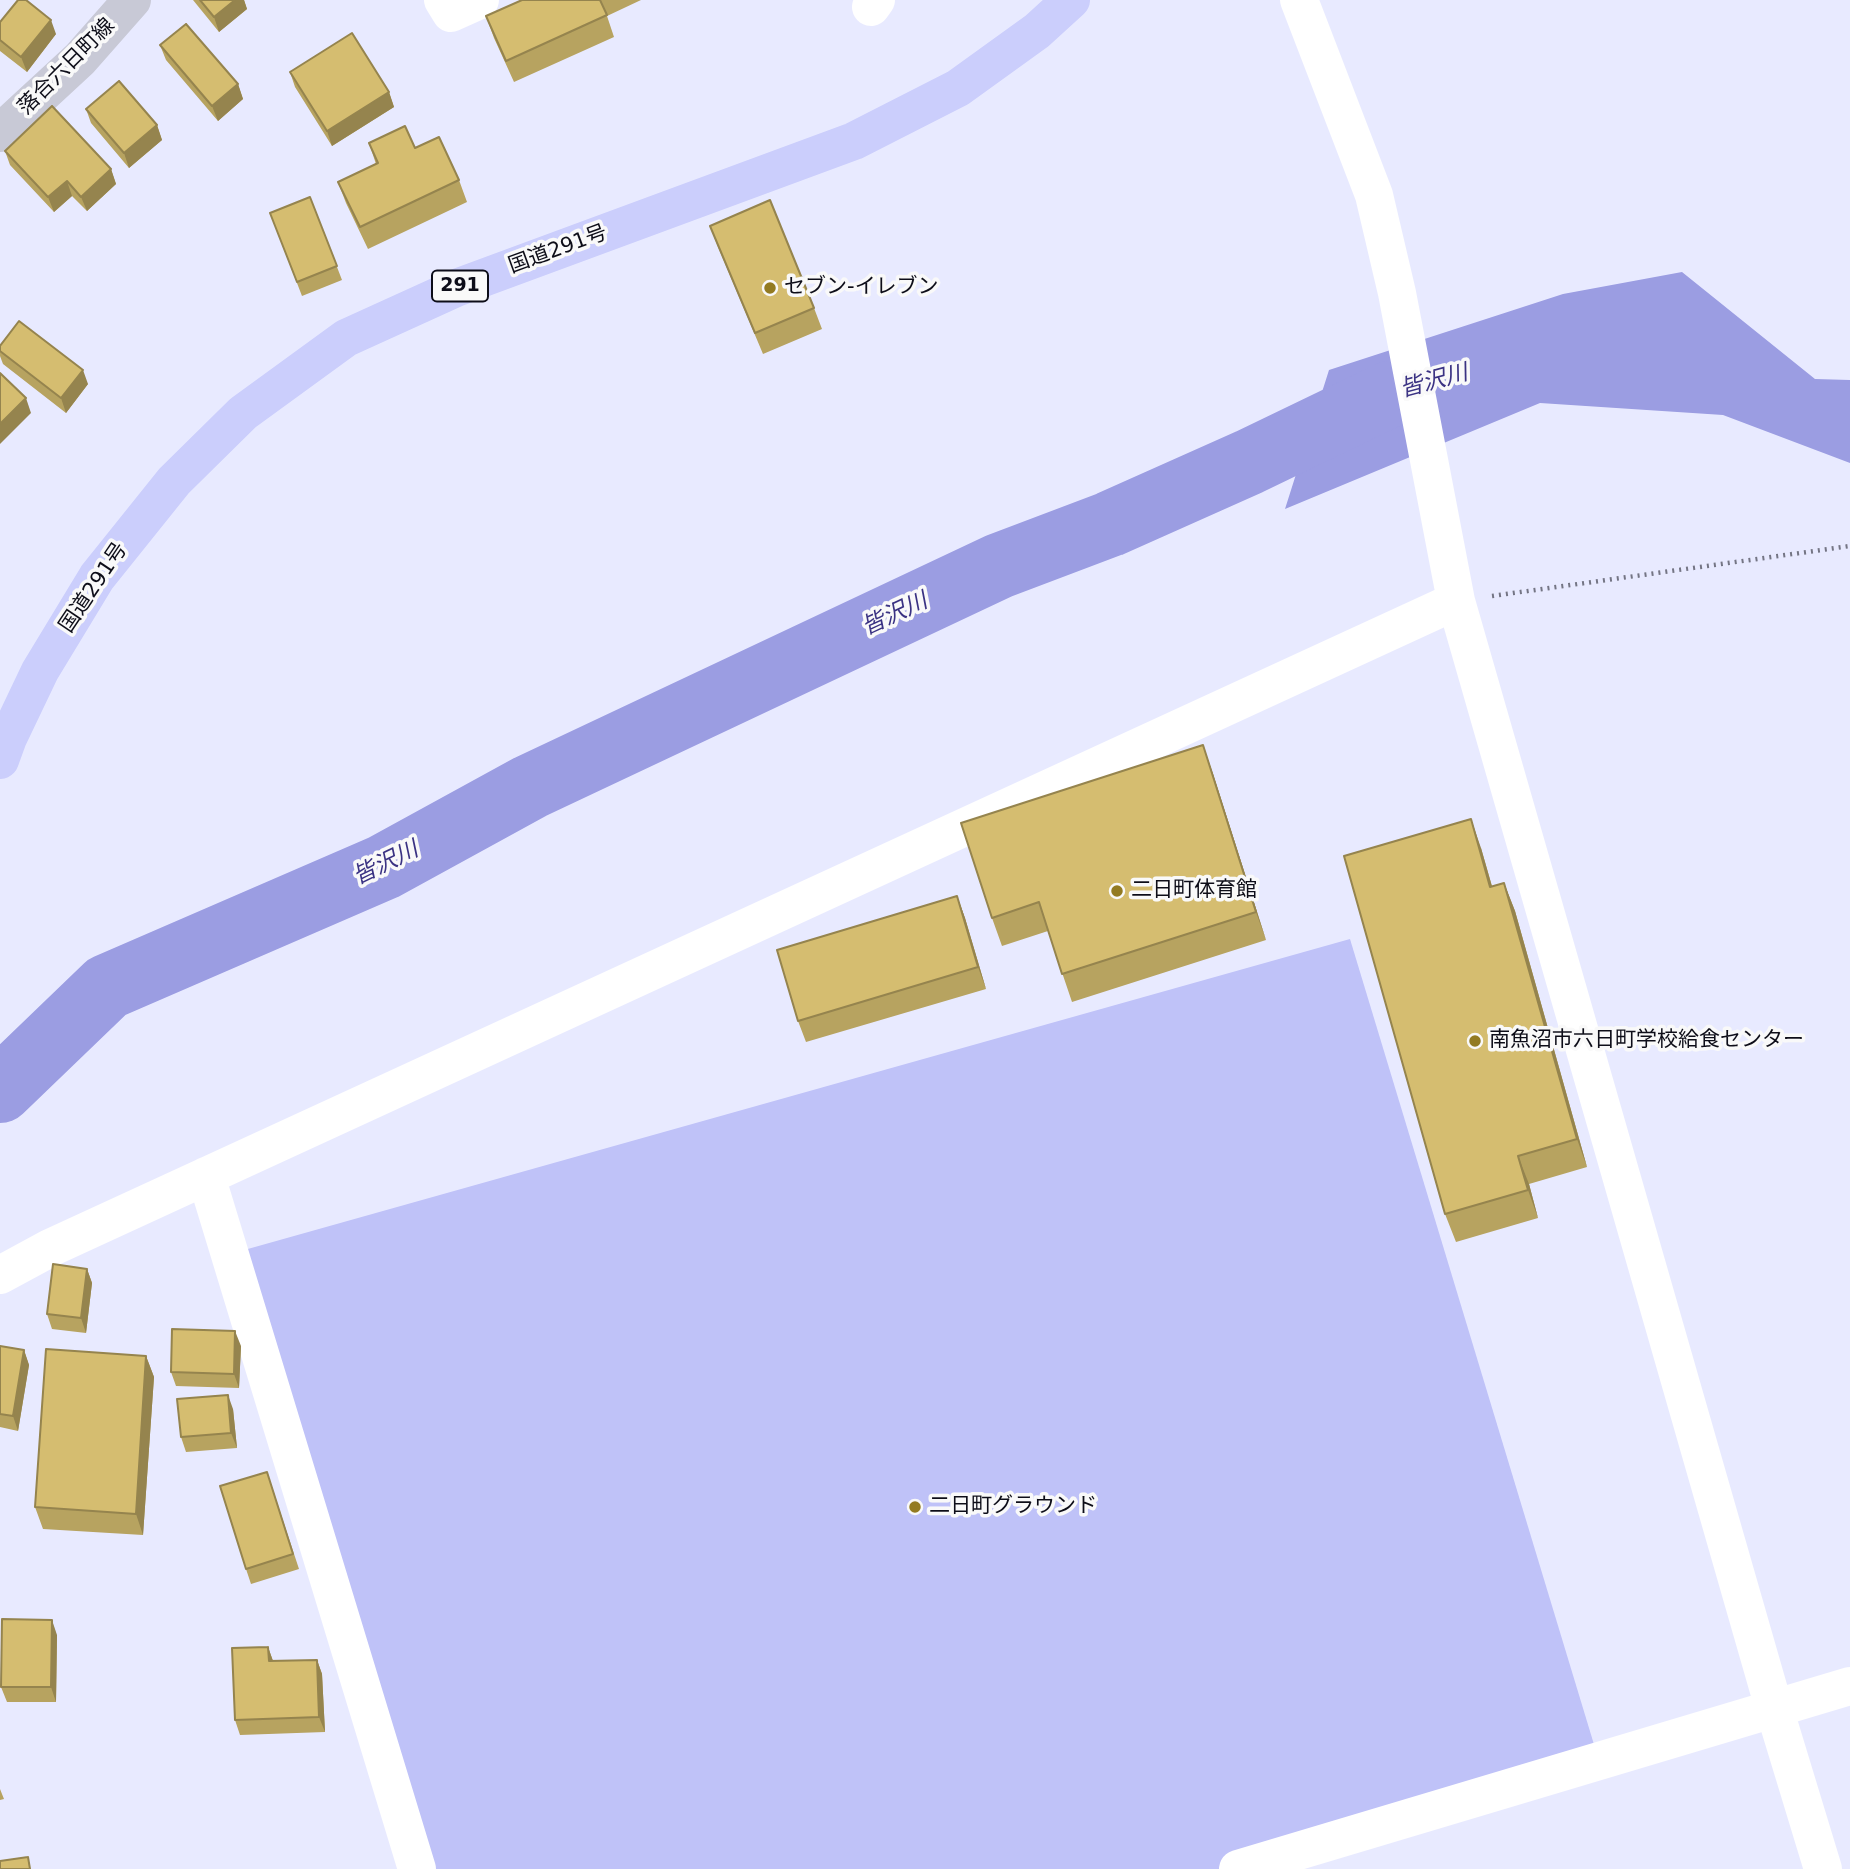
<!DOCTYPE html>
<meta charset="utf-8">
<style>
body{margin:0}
canvas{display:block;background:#e8eaff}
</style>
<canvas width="1850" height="1869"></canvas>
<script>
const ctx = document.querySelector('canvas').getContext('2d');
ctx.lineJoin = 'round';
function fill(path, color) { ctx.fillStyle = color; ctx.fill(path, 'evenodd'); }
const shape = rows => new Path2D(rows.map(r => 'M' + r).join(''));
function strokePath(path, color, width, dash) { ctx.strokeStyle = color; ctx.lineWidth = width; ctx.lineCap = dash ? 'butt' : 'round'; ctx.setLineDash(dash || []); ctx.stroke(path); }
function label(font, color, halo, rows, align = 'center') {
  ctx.font = font + ' "DejaVu Sans","Noto Sans JP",sans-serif'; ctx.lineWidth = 7; ctx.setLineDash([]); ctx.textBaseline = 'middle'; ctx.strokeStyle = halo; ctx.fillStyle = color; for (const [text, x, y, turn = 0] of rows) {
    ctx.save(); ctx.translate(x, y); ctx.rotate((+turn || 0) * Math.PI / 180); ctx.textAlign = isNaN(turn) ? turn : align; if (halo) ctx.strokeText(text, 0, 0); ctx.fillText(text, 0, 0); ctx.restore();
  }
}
const green = shape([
 [1350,939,1599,1761,1238,1869,417,1869,230,1254]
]);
const water = shape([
 [1682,272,1815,379,1850,380,1850,463,1723,415,1540,403,1285,509,1329,370,1563,294]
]);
const river = shape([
 [0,1090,107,987,384,867,530,787,999,566,1110,524,1249,462,1390,394]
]);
const path = shape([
 [1492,596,1850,546]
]);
const street = shape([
 [443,0,451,13,480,0],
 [1299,0,1374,195,1397,293,1456,601,1774,1708,1823,1869],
 [871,7,876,0],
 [206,1176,417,1869],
 [0,1275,50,1248,1456,601],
 [1238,1869,1850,1686]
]);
const secondary = shape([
 [0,133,80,59,132,0]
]);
const highway = shape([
 [0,760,8,738,40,671,97,577,174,481,243,413,346,338,456,288,854,141,958,88,1037,31,1071,0]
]);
const wall = shape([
 [193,0,244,0,247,9,219,32],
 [522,0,641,0,607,16,614,37,514,82,494,38,486,16],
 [0,22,56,34,27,72,0,51],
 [160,45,238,84,243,99,218,121,166,60],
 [290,72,389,92,394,107,332,146,295,87],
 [86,109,157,125,162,140,129,168,91,123],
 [369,143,459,180,467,202,368,249,346,203,338,182,376,164],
 [5,151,111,169,116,184,87,211,72,196,54,212,10,165],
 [310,197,342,280,302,296,270,213],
 [710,226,814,308,822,329,763,354,718,247],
 [0,346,88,384,66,413,3,364,0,356],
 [1203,745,1213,774,1266,940,1072,1002,1048,931,1002,946,992,918],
 [1481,848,1492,886,1504,883,1515,911,1587,1167,1529,1184,1538,1218,1456,1242,1445,1214],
 [957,896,965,918,986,989,806,1042,798,1021],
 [87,1269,92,1283,86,1333,52,1329,47,1314],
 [0,1346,24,1350,29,1365,18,1431,0,1427],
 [241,1346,239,1388,176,1386,171,1372],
 [146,1356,154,1377,143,1535,43,1529,35,1507],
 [233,1409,237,1448,186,1452,181,1437],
 [267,1472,299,1569,251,1584,246,1569],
 [57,1635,56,1702,7,1702,1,1687],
 [268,1647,273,1661,317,1660,322,1674,325,1732,240,1735,235,1720],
 [0,1789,4,1799,0,1800]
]);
const shadedWall = shape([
 [235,0,244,0,247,9,219,32,214,17],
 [51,20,56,34,27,72,21,57],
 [238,84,243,99,218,121,212,106],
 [389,92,394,107,332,146,327,131],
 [157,125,162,140,129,168,124,153],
 [111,169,116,184,87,211,81,197],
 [67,181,72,196,54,212,48,197],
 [83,370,88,384,66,413,61,398],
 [26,398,31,413,0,444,0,424],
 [1203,745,1213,774,1266,940,1256,912],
 [1471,819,1481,848,1500,915,1490,887],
 [1504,883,1515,911,1587,1167,1577,1139],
 [957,896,965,918,986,989,978,967],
 [1518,1156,1529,1184,1538,1218,1528,1190],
 [87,1269,92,1283,86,1333,81,1318],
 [235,1331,241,1346,239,1388,234,1374],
 [24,1350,29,1365,18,1431,13,1416],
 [146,1356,154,1377,143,1535,136,1514],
 [228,1395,233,1409,237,1448,231,1433],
 [52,1620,57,1635,56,1702,51,1687],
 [268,1647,273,1661,269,1661],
 [317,1660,322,1674,325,1732,319,1717]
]);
const building = shape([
 [18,0,26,0,51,20,21,57,0,40,0,22,18,0],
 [200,0,235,0,214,17,200,0],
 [522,0,600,0,607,15,506,61,486,16,522,0],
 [186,24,238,84,212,106,160,45,186,24],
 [352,33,389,92,327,131,290,72,352,33],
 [119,81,157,125,124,153,86,109,119,81],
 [52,106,111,169,81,197,67,181,48,197,5,151,52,106],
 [405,126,415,148,439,137,459,180,360,227,338,182,378,163,369,143,405,126],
 [310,197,337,266,297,282,270,213,310,197],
 [770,200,814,308,755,333,710,226,770,200],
 [19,321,83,370,61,398,0,351,0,346,19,321],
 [0,373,26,398,0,424,0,373],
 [1203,745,1256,912,1062,974,1039,902,992,918,961,823,1203,745],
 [1471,819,1490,887,1504,883,1577,1139,1518,1156,1528,1190,1445,1214,1344,856,1471,819],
 [957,896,978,967,798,1021,777,950,957,896],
 [53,1264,87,1269,81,1318,47,1314,53,1264],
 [172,1329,235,1331,234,1374,171,1372,172,1329],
 [0,1346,24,1350,13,1416,0,1414,0,1346],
 [46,1349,146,1356,136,1514,35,1507,46,1349],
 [228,1395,231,1433,181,1437,177,1399,228,1395],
 [267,1472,293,1554,246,1569,220,1486,267,1472],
 [2,1619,52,1620,51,1687,1,1687,2,1619],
 [268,1647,269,1661,317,1660,319,1717,235,1720,232,1648,268,1647],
 [28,1857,30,1869,0,1869,0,1861,28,1857]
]);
const markers = [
 [770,288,7,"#937b22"],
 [1117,891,7,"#937b22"],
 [1475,1041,7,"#937b22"],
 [915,1507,7,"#937b22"]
];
const shields = [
 [460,286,56]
];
const shieldNames = [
 ["291",460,286]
];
const streetNames = [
 ["落合六日町線",67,67,-45],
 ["国道291号",558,250,-20],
 ["国道291号",94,588,-56]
];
const poiNames = [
 ["セブン-イレブン",784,288],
 ["二日町体育館",1131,891],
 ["南魚沼市六日町学校給食センター",1489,1041],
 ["二日町グラウンド",929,1507]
];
const waterNames = [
 ["皆沢川",1434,382,-15],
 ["皆沢川",895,615,-25],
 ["皆沢川",386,864,-26]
];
fill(green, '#bfc2f8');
fill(water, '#9b9de2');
strokePath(river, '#9b9de2', 66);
strokePath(path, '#747584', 4.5, [2, 5]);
strokePath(street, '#fff', 38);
strokePath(secondary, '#c8c9d6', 38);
strokePath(highway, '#cbcefc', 38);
fill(wall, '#b7a360');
fill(shadedWall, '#95844e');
fill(building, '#d5bd70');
strokePath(building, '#95844e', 2);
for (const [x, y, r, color] of markers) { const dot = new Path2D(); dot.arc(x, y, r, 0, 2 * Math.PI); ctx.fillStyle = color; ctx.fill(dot); strokePath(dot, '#f9f9f9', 2.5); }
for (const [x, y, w] of shields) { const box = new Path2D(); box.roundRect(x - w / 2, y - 15.5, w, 31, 5); ctx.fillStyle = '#f9f9f9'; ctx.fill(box); strokePath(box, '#0d0d18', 2); }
label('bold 19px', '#0d0d18', null, shieldNames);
label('21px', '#0d0d18', '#f9f9f9', streetNames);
label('21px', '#0d0d18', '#f9f9f9', poiNames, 'left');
label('italic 23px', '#3a3283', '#f9f9f9', waterNames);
</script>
